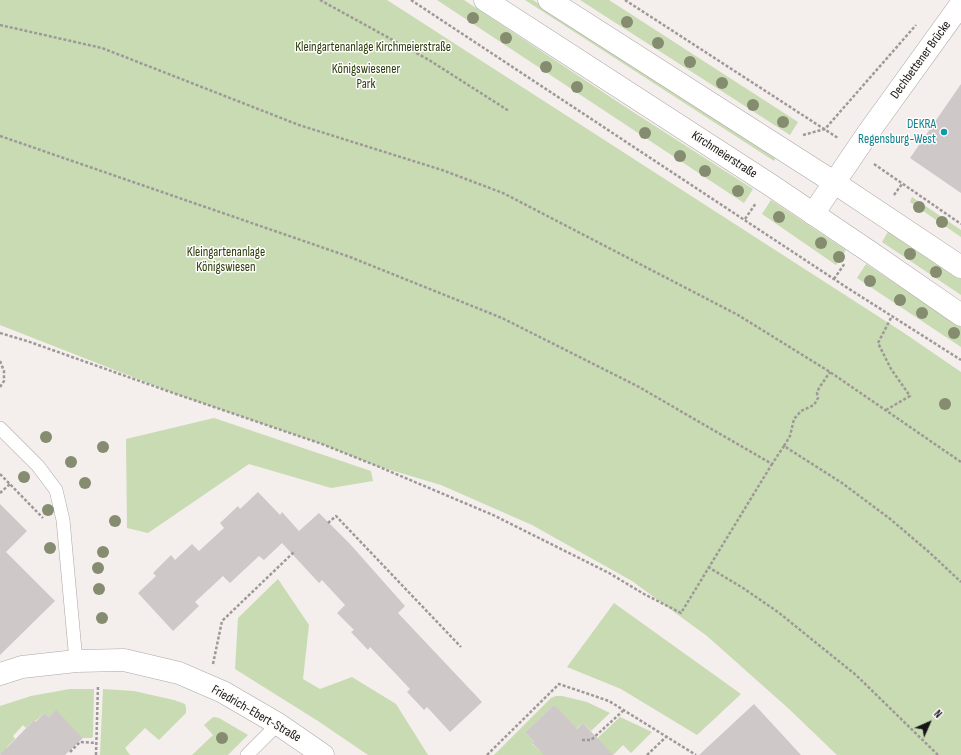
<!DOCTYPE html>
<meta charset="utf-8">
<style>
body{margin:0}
#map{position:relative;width:961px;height:755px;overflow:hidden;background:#f4eeec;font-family:"Sofia Sans Condensed",sans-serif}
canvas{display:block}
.north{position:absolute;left:909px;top:703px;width:40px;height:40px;-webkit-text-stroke:3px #fefcfb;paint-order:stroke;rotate:45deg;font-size:11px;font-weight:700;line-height:16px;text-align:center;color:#161414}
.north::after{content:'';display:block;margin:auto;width:14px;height:18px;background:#161414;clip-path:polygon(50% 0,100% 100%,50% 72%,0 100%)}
</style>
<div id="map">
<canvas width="961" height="755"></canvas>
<div class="north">N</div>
</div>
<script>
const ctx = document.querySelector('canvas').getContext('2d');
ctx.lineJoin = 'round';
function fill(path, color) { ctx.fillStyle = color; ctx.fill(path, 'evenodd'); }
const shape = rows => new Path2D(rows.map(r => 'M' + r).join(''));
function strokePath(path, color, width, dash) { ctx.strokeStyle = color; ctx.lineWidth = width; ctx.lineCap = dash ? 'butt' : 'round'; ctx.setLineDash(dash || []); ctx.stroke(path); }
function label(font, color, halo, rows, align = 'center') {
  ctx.font = font + ' "Sofia Sans Condensed",sans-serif'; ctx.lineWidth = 3; ctx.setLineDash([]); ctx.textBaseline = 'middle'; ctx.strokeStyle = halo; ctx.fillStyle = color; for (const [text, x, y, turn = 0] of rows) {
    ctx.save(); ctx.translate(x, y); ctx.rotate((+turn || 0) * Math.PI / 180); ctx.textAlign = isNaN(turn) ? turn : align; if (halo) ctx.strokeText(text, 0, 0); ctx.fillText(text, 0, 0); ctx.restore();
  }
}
const green = shape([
 [0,0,387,0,904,333,961,372,961,755,837,755,789,709,707,636,632,581,532,525,441,485,377,466,322,444,176,394,0,325],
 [437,0,464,0,627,108,753,189,744,203],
 [525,0,533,0,776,157,774,161],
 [580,0,609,0,798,122,790,135],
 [912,197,961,230,961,237,910,202],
 [771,200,846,250,836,265,762,214],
 [889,230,961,279,961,295,882,242],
 [866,264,961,327,961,347,857,278],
 [214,418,371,471,373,481,331,488,249,464,148,533,127,528,126,439],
 [278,579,309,625,303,679,320,689,352,677,396,704,428,755,368,755,318,721,235,669,238,618],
 [614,603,741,694,697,735,621,689,567,667],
 [70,689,94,689,93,737,91,738,83,738,56,711,49,717,44,713,36,721,34,720,26,728,23,725,13,736,15,739,7,747,8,749,0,755,0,706,31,696],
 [103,689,134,691,174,700,185,704,186,708,186,713,159,740,145,728,125,748,130,755,100,755],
 [556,696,562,696,587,702,610,713,591,731,583,723,574,731,554,705,525,732,534,742,532,744,540,751,546,755,494,755,551,698],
 [214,717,219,718,248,735,228,755,192,755,213,735,204,725,212,718],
 [620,717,652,732,631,753,623,745,613,755,588,747]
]);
const building = shape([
 [961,84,961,193,910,158],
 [258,492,280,515,282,512,299,531,319,513,350,544,405,606,398,613,482,702,450,732,427,707,424,710,407,692,410,689,395,673,370,647,368,650,351,632,354,630,337,613,345,605,322,580,319,583,282,543,264,560,259,556,230,583,223,576,195,602,199,606,173,631,138,593,156,576,153,573,171,555,175,560,192,544,199,551,224,528,220,523,238,506,240,509],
 [0,504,27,531,6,552,55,601,0,655],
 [754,704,801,755,699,755],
 [554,705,577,729,583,723,613,755,544,755,532,743,534,742,525,732],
 [56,710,83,738,65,755,0,755,34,720,36,722,44,713,49,717]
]);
const path = shape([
 [320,0,429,60,509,111],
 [411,0,846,287,961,360],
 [625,0,838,138],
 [0,25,102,48,299,125,442,170,503,193,738,315,830,372,961,462],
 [803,135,825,129,916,25],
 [0,136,350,257,502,318,639,387,772,464,784,446,842,483,889,518,929,552,961,582],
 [874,164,961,224],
 [894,195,902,184],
 [745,219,756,203],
 [834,279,845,263],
 [0,333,27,341,176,394,322,444,377,466,493,515,609,573,644,594,681,613,772,464],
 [0,361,4,371,4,381,0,387],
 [886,410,910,396,891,369,878,343,892,316],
 [784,446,790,436,794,419,801,411,814,405,818,398,817,393,819,388,830,372],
 [0,474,43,518],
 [0,493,10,484],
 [328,523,336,516,461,647],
 [708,567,743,588,778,612,815,642,856,675,938,755],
 [213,664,222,621,295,551],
 [582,740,591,740,624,710],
 [70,752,80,742,96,743],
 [96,755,98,685],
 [487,755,559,684,609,701,696,755],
 [647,755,667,736]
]);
const lane = shape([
 [0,428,38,466,56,490,63,520,76,661],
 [247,755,278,724]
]);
const street = shape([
 [813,214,868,133,961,4],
 [0,674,22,667,76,661,124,660,179,673,223,692,278,724,323,755]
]);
const secondary = shape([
 [485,0,769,184,870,252,961,315],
 [549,0,835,183,961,267]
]);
const trees = [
 [473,18],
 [627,22],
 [506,38],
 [658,43],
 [690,62],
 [546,67],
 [722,83],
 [577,87],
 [753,105],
 [783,122],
 [645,133],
 [680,156],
 [705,171],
 [738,191],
 [919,207],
 [779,217],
 [942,222],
 [821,243],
 [910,254],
 [839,257],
 [936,272],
 [870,281],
 [900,300],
 [922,313],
 [954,333],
 [945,404],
 [46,437],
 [103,447],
 [71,462],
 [24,477],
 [85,483],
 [48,510],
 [115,521],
 [50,548],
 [103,552],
 [98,568],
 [99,589],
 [102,618],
 [222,738]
];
const markers = [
 [944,132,4,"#0f9aa8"]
];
const parkNames = [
 ["Kleingartenanlage Kirchmeierstraße",373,48],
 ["Königswiesener",366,70],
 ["Park",366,85],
 ["Kleingartenanlage",226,253],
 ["Königswiesen",226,268]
];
const streetNames = [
 ["Dechbettener Brücke",921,60,-54],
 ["Kirchmeierstraße",724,155,33],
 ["Friedrich-Ebert-Straße",256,714,30]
];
const cultureNames = [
 ["DEKRA",936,125],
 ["Regensburg-West",936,140]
];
fill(green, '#c8dbb2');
fill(building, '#cec8c8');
strokePath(lane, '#aca7a5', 14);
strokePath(street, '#aca7a5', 23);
strokePath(secondary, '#aca7a5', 23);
strokePath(path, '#9e9998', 2.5, [3, 2]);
strokePath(lane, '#fff', 13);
strokePath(street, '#fff', 22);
strokePath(secondary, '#fff', 22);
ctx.fillStyle = '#858c70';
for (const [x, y] of trees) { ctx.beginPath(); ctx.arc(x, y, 6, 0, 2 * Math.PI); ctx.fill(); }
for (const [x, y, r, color] of markers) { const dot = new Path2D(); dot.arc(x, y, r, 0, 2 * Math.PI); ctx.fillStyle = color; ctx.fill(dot); strokePath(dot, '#fefcfb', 1.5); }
label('13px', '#2b3c0a', '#fefcfb', parkNames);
label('13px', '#161414', '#fefcfb', streetNames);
label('13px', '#0d838f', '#fefcfb', cultureNames, 'right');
</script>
